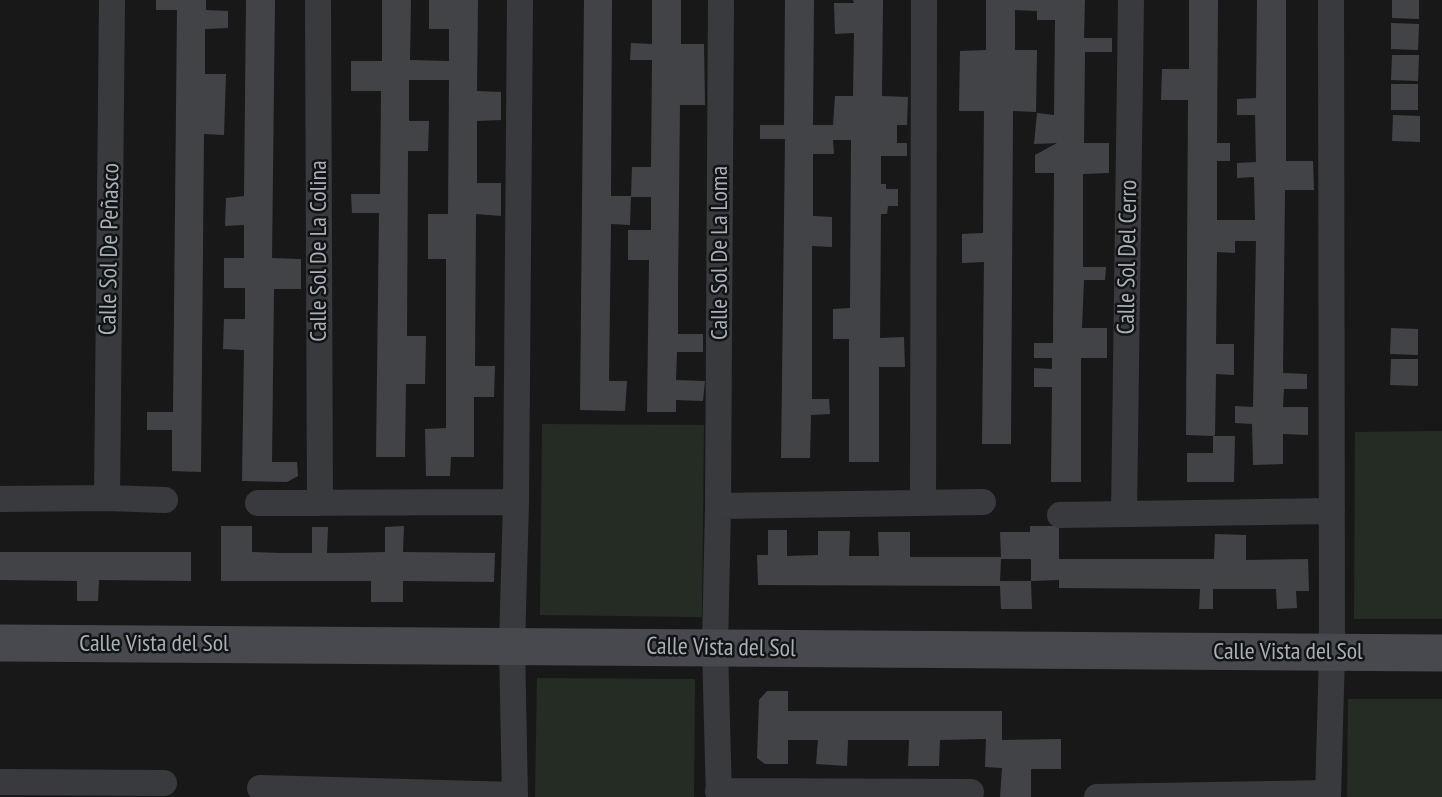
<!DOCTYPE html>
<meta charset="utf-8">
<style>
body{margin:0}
canvas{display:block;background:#181819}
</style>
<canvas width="1442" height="797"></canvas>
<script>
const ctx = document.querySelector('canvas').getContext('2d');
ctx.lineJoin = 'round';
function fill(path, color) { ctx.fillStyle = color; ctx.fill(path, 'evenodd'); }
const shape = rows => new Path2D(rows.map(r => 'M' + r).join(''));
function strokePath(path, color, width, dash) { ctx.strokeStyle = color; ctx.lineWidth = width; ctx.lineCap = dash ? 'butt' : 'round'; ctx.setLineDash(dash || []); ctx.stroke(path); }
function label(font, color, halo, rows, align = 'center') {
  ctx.font = font + ' "PT Sans Narrow",sans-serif'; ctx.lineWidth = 5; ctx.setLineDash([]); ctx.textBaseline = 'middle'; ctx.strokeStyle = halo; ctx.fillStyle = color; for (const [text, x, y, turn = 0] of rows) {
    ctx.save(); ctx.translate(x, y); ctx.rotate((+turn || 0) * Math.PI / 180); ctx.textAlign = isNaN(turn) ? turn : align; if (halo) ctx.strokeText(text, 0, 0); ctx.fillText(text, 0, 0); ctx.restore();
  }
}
const green = shape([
 [542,424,704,425,702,617,540,615],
 [1442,431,1442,619,1354,619,1355,432],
 [537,678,695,679,694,797,535,797],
 [1348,699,1442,699,1442,797,1347,797]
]);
const building = shape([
 [156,0,206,0,206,10,228,11,228,28,205,29,205,74,226,74,224,135,204,134,201,472,172,471,172,430,147,430,147,412,173,412,177,10,156,10],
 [246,0,275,0,272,258,301,259,301,289,274,289,272,462,297,462,298,476,287,482,242,481,244,350,223,349,224,319,245,319,245,288,224,288,224,258,244,258,244,225,225,226,226,198,244,196],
 [382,0,411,0,410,60,449,61,449,29,429,29,429,0,478,0,477,91,501,92,501,120,477,121,477,183,501,183,501,216,476,214,475,366,495,366,494,397,474,397,474,457,451,457,450,476,426,476,425,429,446,428,446,259,428,259,428,214,448,214,449,80,409,80,409,121,429,121,428,151,408,151,407,336,426,336,425,384,406,384,405,457,376,457,379,213,352,213,351,194,380,194,381,91,351,91,351,61,382,61],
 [584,0,612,0,611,196,631,196,630,225,611,224,609,381,627,381,625,411,580,410],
 [652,0,681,0,681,44,704,44,705,105,680,105,678,288,678,334,703,334,703,352,677,352,676,380,705,381,703,401,676,400,676,412,647,412,649,260,628,260,628,230,651,230,651,197,631,197,632,167,651,167,652,60,630,60,631,43,652,44],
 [785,0,814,0,813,125,833,125,835,96,853,96,854,33,835,34,834,3,854,3,853,0,883,0,882,96,908,97,907,125,897,125,897,143,907,143,907,156,881,156,881,184,886,184,886,189,898,189,898,206,888,206,887,214,881,214,880,338,904,337,905,367,879,367,879,462,849,462,849,339,833,339,833,309,850,308,851,140,833,140,834,154,813,154,813,216,832,217,832,247,812,246,812,399,829,399,830,414,811,415,810,458,781,458,785,139,760,139,760,125,784,125],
 [986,0,1085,0,1084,38,1112,38,1112,52,1085,52,1084,143,1109,143,1109,173,1083,174,1083,267,1106,267,1105,280,1084,280,1082,328,1107,328,1107,358,1081,358,1081,482,1051,482,1052,387,1034,387,1034,368,1052,369,1052,358,1034,358,1034,343,1053,343,1054,173,1035,173,1035,155,1057,143,1034,144,1037,113,1054,115,1055,20,1037,20,1037,11,1015,10,1015,50,1037,50,1036,112,1013,111,1011,444,982,444,984,262,962,263,962,234,983,233,984,111,959,111,960,51,986,50],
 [1189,0,1218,0,1217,143,1230,143,1230,161,1217,161,1217,220,1255,220,1254,177,1237,178,1237,163,1256,162,1255,115,1237,115,1237,99,1256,98,1257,0,1286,0,1286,161,1313,161,1314,190,1285,190,1283,373,1307,374,1307,389,1284,389,1283,407,1308,407,1308,435,1283,434,1283,464,1253,465,1252,424,1235,423,1235,406,1253,407,1256,241,1235,241,1235,253,1217,252,1216,344,1234,344,1234,375,1216,374,1215,435,1213,436,1235,436,1234,482,1187,482,1187,453,1213,453,1213,436,1186,435,1188,100,1161,100,1162,69,1189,69],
 [1392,0,1419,0,1419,19,1392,18],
 [1391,23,1419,24,1418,50,1391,49],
 [1392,55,1419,55,1418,81,1391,80],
 [1391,84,1418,84,1418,110,1391,110],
 [1393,115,1420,116,1420,142,1392,141],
 [1391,328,1418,329,1418,355,1390,354],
 [1391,359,1418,359,1418,386,1390,385],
 [221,526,252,526,252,552,281,553,312,553,312,527,328,527,327,553,341,553,385,552,385,527,404,526,403,552,495,553,494,582,403,581,403,602,371,602,371,581,221,581],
 [1030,526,1059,526,1059,559,1214,559,1215,534,1246,535,1246,560,1308,559,1309,591,1296,591,1297,608,1277,609,1276,589,1213,589,1213,609,1199,609,1200,589,1059,588,1059,580,1031,581,1031,559,1001,559,1000,581,1031,581,1032,609,1001,609,1000,586,758,585,757,555,768,555,768,530,787,530,787,556,818,555,818,531,850,531,849,556,879,556,878,532,910,532,910,557,1001,557,1000,532,1030,532],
 [0,552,191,552,191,581,99,580,98,601,77,601,77,581,0,580],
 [767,691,788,691,788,711,1002,711,1002,740,1061,739,1061,769,1031,769,1031,797,1000,797,1002,768,985,767,986,739,940,740,939,766,908,766,909,740,848,740,847,766,816,764,818,740,788,740,788,764,765,764,757,758,759,700]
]);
const street = shape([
 [318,0,320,503],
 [107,498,112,0],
 [0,499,107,498,165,500],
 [258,503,516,502],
 [923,503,924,0],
 [718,506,983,502],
 [1124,514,1131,0],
 [1060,515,1332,511],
 [0,782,164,783],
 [260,788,515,795],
 [718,791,971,792],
 [515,797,512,645,516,502,520,0],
 [719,797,715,648,718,506,721,0],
 [1097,797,1328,793],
 [1328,797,1332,653,1331,0]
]);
const secondary = shape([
 [0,643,1442,653]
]);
const streetNames = [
 ["Calle Sol De Peñasco",110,249,-89],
 ["Calle Sol De La Colina",319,251,-90],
 ["Calle Sol De La Loma",720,253,-90],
 ["Calle Sol Del Cerro",1128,257,-89],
 ["Calle Vista del Sol",154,644],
 ["Calle Vista del Sol",721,648,1],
 ["Calle Vista del Sol",1288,652]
];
fill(green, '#242c24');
fill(building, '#424346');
strokePath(street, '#393a3e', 26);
strokePath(secondary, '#47494e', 37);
label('24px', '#aab0b8', '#121314', streetNames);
</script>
